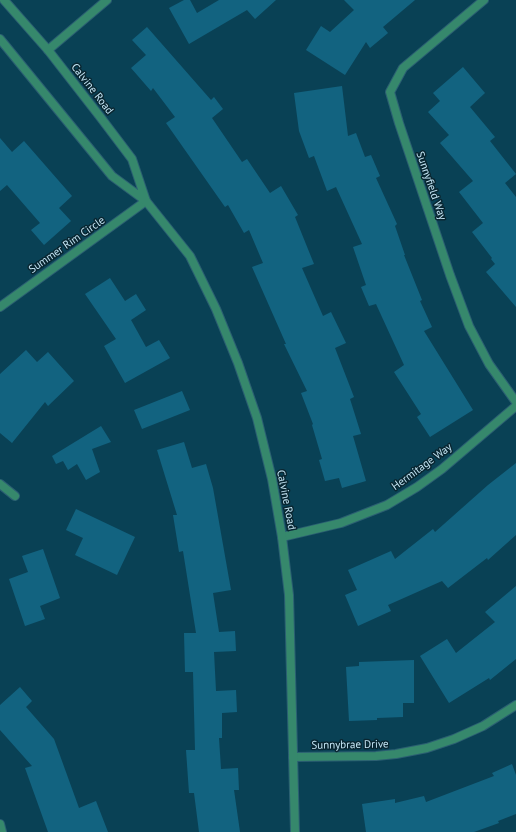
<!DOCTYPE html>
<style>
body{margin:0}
canvas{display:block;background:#094155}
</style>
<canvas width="516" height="832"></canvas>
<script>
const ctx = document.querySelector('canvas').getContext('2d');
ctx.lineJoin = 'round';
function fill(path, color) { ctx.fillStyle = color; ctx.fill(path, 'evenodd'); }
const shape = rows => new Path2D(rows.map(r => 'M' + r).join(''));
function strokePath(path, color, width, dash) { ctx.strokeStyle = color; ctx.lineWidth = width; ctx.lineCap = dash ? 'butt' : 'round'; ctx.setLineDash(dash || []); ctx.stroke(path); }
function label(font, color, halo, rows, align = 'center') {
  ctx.font = font + ' "PT Sans",sans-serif'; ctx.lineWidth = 3; ctx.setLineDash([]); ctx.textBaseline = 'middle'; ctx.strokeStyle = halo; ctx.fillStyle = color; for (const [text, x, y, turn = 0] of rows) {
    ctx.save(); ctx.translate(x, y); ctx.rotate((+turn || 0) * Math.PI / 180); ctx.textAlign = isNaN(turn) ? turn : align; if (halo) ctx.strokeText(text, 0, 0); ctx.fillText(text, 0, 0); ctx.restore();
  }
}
const building = shape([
 [184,0,190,0,197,13,219,0,276,0,255,19,247,10,189,44,169,8],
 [344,0,415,0,383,27,388,33,370,48,366,42,345,75,306,50,321,26,330,32,354,10],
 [147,27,211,100,214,97,223,109,212,118,242,162,247,159,270,193,281,186,298,215,295,217,314,264,302,268,323,316,331,312,346,343,335,348,354,397,350,399,361,434,353,436,366,481,342,488,339,478,325,481,319,460,322,459,312,425,313,424,301,393,307,391,284,344,286,344,252,267,263,263,249,230,244,233,228,205,225,207,166,123,175,117,153,88,151,91,131,68,146,55,132,40],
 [463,67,485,93,470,107,495,137,490,141,516,174,505,183,516,197,516,307,486,272,495,264,491,259,492,258,472,232,483,223,459,192,473,181,440,143,449,135,428,112,440,101,433,93],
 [342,86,348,136,356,133,365,157,371,155,380,176,376,178,397,224,395,226,405,255,404,255,422,300,420,301,432,327,424,331,473,410,430,437,417,417,421,414,394,372,404,365,376,304,369,306,361,287,366,285,353,247,362,244,336,187,327,191,314,156,309,158,299,131,294,93],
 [0,138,12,152,24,141,72,196,59,208,71,221,44,245,31,230,40,223,7,185,0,191],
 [110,278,125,301,136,294,146,310,131,320,146,347,159,340,170,358,125,383,104,346,116,339,85,294],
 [26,350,37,362,48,352,74,381,48,406,45,402,12,443,0,433,0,374],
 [182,391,190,410,142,429,134,410],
 [101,426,111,442,92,449,100,472,86,480,77,464,68,470,63,461,56,464,52,456],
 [184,442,192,468,206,464,213,488,231,590,213,593,219,632,235,631,236,651,214,652,216,691,236,690,237,712,222,713,222,738,219,738,221,769,238,768,239,790,234,790,240,832,199,832,194,793,189,793,186,750,195,750,193,672,185,672,184,633,196,633,183,551,179,552,173,515,177,515,157,450],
 [516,463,516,535,488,560,487,558,448,588,442,581,388,605,391,611,358,626,345,595,357,590,348,570,391,551,395,559,433,529,435,532,488,485],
 [76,509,135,537,117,575,75,555,83,538,66,530],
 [43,549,60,598,40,606,45,619,25,626,9,579,28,572,22,556],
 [516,586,516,659,490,680,489,678,449,703,420,656,447,639,456,653,495,622,485,612],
 [414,660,414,703,403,703,403,717,377,718,377,720,349,721,346,667,359,666,359,662],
 [20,687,32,701,26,707,54,739,79,808,96,801,108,832,48,832,25,768,32,766,0,730,0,705],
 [512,764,516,775,516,814,498,821,499,823,474,832,366,832,362,804,395,799,395,803,424,796,426,802,494,776,492,773]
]);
const minor = shape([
 [484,0,403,68,390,92,399,123,450,275,469,326,489,364,516,402],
 [48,50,107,0],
 [0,307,146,201],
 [0,484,15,496],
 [282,537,341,523,387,505,417,487,442,469,516,406],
 [293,757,376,756,396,754,427,748,454,739,483,726,516,705],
 [0,824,2,832]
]);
const tertiary = shape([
 [4,0,48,50,101,118,132,159,146,201],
 [0,39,112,176,146,201,190,256,216,309,238,363,257,418,272,479,282,537,289,595,295,832]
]);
const streetNames = [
 ["Calvine Road",92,89,52],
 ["Sunnyfield Way",431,186,71],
 ["Summer Rim Circle",67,245,-35],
 ["Hermitage Way",422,467,-36],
 ["Calvine Road",286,500,79],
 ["Sunnybrae Drive",350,745,-1]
];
fill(building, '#126380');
strokePath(minor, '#2b5f72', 10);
strokePath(tertiary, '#2b5f72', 10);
strokePath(minor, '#36886c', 8);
strokePath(tertiary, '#36886c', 8);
label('11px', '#c5e6f5', '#092631', streetNames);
</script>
